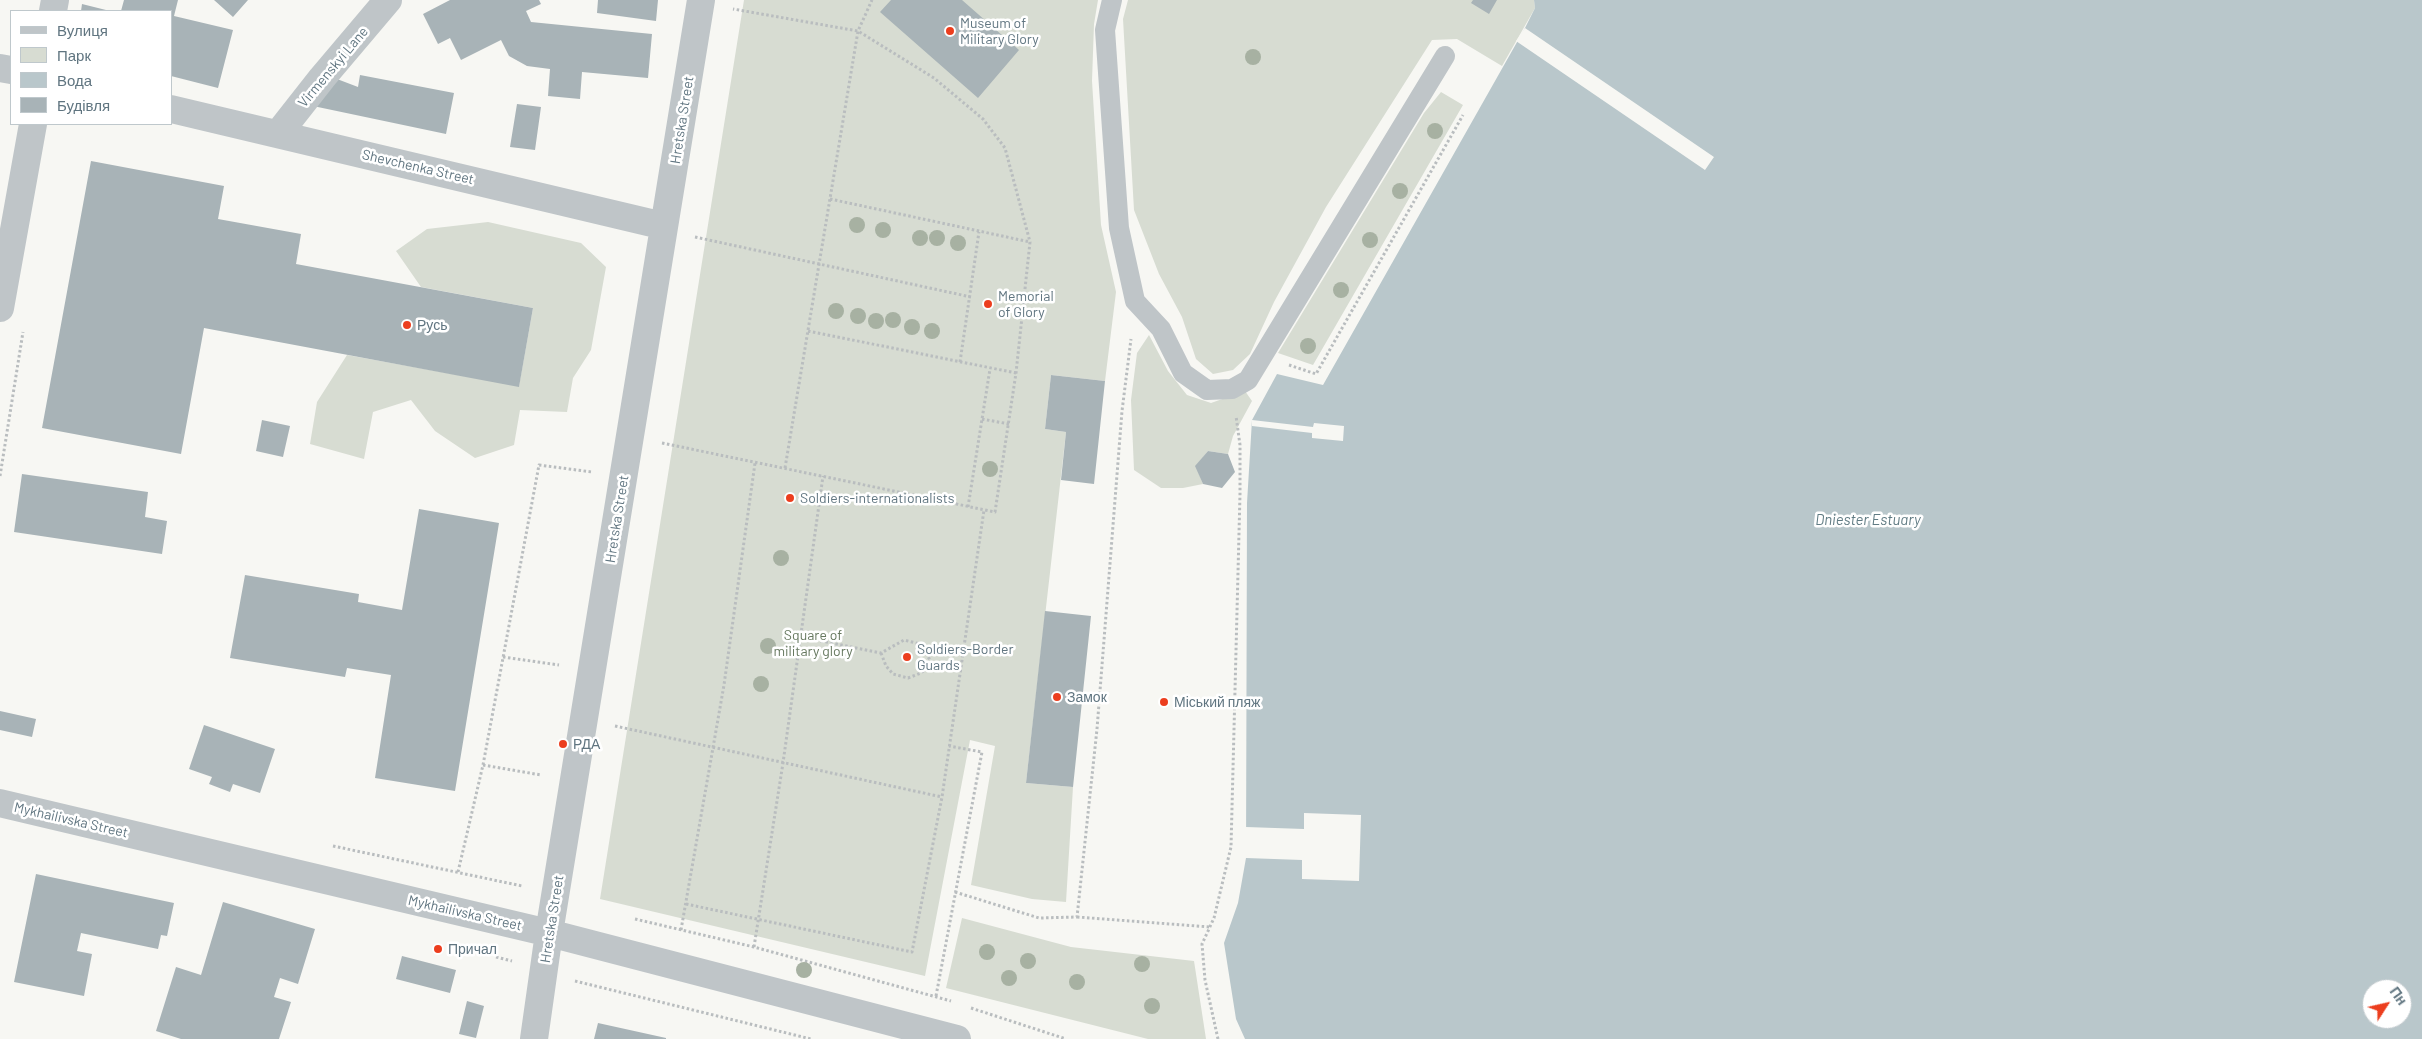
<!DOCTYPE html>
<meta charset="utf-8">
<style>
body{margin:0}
#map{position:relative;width:2422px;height:1039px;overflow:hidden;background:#f7f7f3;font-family:Barlow,sans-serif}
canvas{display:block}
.legend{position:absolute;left:10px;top:10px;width:162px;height:115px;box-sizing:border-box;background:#fff;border:1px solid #bfc8cc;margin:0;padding:6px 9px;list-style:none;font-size:15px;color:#607580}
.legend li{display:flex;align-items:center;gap:10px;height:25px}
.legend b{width:25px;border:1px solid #bfc8cc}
.north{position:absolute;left:2362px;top:979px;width:50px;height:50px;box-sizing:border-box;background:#fff;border:1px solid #bfc8cc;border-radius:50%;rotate:55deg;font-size:14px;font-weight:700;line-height:20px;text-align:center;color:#607580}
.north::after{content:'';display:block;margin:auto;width:18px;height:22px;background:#ec3e1e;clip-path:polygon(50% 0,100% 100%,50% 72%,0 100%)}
</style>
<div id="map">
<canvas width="2422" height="1039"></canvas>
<ul class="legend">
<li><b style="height:6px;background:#bfc5c8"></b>Вулиця</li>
<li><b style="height:14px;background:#d7dcd2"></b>Парк</li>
<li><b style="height:14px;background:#b9c7cb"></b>Вода</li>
<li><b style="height:14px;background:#a8b3b7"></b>Будівля</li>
</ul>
<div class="north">Пн</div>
</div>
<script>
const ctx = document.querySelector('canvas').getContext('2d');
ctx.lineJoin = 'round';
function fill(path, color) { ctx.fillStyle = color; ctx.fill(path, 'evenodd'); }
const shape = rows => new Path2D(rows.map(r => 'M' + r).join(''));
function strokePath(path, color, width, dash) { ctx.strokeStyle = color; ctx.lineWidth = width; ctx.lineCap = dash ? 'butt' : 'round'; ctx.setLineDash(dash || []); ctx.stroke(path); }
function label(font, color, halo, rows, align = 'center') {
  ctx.font = font + ' Barlow,sans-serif'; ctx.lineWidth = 5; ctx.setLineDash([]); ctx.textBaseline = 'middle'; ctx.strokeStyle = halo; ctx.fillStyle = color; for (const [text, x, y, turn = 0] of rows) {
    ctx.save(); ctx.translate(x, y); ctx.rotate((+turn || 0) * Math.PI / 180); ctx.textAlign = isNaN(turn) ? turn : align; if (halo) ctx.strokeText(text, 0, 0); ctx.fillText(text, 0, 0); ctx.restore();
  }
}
const green = shape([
 [744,0,1098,0,1094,24,1092,81,1101,225,1116,292,1105,381,1051,375,1045,429,1066,432,1026,783,1073,787,1066,902,1032,899,971,885,995,746,970,740,925,976,600,899],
 [1128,0,1534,0,1535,8,1502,66,1457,39,1432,40,1326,207,1274,302,1250,354,1233,370,1213,374,1196,359,1182,317,1159,274,1134,210,1123,19],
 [1441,92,1463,105,1313,365,1278,353,1424,113],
 [488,222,581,243,606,267,591,350,573,378,567,412,520,410,514,445,475,458,435,431,411,400,373,412,364,459,310,444,317,402,347,355,519,386,533,308,421,287,396,251,427,229],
 [1149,335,1168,371,1187,395,1211,403,1245,391,1252,401,1233,436,1228,454,1208,451,1196,466,1203,484,1183,488,1161,488,1134,470,1131,400,1137,353],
 [962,918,1071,947,1194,961,1206,1039,1148,1039,946,988]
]);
const water = shape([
 [1534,0,2422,0,2422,1039,1245,1039,1236,1019,1224,943,1238,903,1246,858,1247,503,1252,420,1277,374,1323,385,1525,28,1535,8],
 [2372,989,2402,989,2402,1019,2372,1019]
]);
const pier = shape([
 [1525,28,1714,157,1705,170,1516,41],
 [1252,420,1313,427,1314,423,1344,426,1343,441,1312,438,1312,433,1252,426],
 [1304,813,1361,815,1359,881,1302,879,1302,860,1246,858,1246,827,1304,829]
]);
const building = shape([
 [124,0,178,0,174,16,233,30,218,88,171,76,171,11,121,11],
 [214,0,248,0,233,17],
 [450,0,539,0,541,4,526,11,531,22,652,34,648,78,582,72,580,99,548,96,550,69,527,66,509,56,501,40,461,60,450,38,438,44,423,14],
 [598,0,658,0,656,21,597,13],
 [891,0,962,0,1019,50,978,98,880,12],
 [1473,0,1497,0,1489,14,1471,3],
 [82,4,110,11,81,11],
 [360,75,454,93,446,134,313,106,337,79,358,87],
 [517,104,541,107,535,150,510,147],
 [91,161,224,186,218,219,301,234,296,264,533,308,519,387,204,328,181,454,42,428],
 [1051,375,1105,381,1094,484,1061,480,1066,432,1045,429],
 [262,420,290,426,283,457,256,451],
 [1208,451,1228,454,1235,472,1222,488,1203,484,1195,466],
 [22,474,148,492,145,517,167,521,162,554,14,532],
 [419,509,499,523,455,791,375,778,391,675,347,668,345,677,230,658,245,575,359,594,358,602,402,610],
 [1045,611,1091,616,1073,787,1026,783],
 [0,711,36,719,32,737,0,730],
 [204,725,275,749,260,793,233,784,230,792,209,784,212,777,189,769],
 [36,874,174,903,167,936,161,935,158,949,81,933,77,951,92,954,84,996,14,982],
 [223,902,315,929,298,984,280,978,274,997,291,1002,279,1039,181,1039,156,1031,176,967,201,975],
 [402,956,456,970,450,993,396,979],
 [467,1001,484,1006,476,1038,459,1034],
 [598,1023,666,1038,666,1039,594,1039]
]);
const path = shape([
 [830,199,1030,242],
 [695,237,971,297],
 [808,331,1016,373],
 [960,362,979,232],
 [1289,365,1316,374,1463,115],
 [982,419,1009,424],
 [662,443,995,512,1016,373,1030,242,1005,148,983,119,934,78,858,31,733,9],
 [785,468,858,31,872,0],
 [0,476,23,332],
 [968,507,990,369],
 [801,637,881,653,904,640,920,644,932,663],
 [881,653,886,666,893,674,908,678,921,673,932,663,961,667],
 [503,657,559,665],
 [615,726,942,797],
 [483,765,541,775],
 [333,846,522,886],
 [458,872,483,765,539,465,592,472],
 [955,892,1039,918,1077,917,1097,729,1122,411,1131,339],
 [686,904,912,952,942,797,984,510],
 [1077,917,1210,927],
 [635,919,754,947,951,1001],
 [681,930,724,685,755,463],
 [754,947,783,763,823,476],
 [496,957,512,961],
 [575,981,811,1039],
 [936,996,982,752,949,746],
 [971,1008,1066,1039],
 [1218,1039,1205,980,1202,944,1214,918,1231,847,1240,494,1240,445,1236,416]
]);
const service = shape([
 [1112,0,1105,30,1119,228,1135,301,1161,329,1183,373,1207,390,1232,389,1248,380,1445,56]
]);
const minor = shape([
 [53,11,55,0],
 [0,68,11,70],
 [171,109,664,226],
 [278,134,322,78,388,0],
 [0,308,33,124],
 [0,803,549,933,957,1039],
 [534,1039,549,933,701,0]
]);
const trees = [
 [1253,57],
 [1435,131],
 [1400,191],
 [857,225],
 [883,230],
 [920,238],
 [937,238],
 [1370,240],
 [958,243],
 [1341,290],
 [836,311],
 [858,316],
 [893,320],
 [876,321],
 [912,327],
 [932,331],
 [1308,346],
 [990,469],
 [781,558],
 [768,646],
 [761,684],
 [987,952],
 [1028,961],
 [1142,964],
 [804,970],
 [1009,978],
 [1077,982],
 [1152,1006]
];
const markers = [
 [950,31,5,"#ec3e1e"],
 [988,304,5,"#ec3e1e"],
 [407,325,5,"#ec3e1e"],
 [790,498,5,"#ec3e1e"],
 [907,657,5,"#ec3e1e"],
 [1057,697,5,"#ec3e1e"],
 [1164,702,5,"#ec3e1e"],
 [563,744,5,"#ec3e1e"],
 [438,949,5,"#ec3e1e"]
];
const poiNames = [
 ["Museum of",960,23],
 ["Military Glory",960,39],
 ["Memorial",998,296],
 ["of Glory",998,312],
 ["Русь",417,325],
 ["Soldiers-internationalists",800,498],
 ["Soldiers-Border",917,649],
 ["Guards",917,665],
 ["Замок",1067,697],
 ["Міський пляж",1174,702],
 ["РДА",573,744],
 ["Причал",448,949]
];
const streetNames = [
 ["Virmenskyi Lane",333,67,-50],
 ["Hretska Street",682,120,-81],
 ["Shevchenka Street",418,167,13],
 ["Hretska Street",617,519,-81],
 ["Mykhailivska Street",71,820,13],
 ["Mykhailivska Street",465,913,13],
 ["Hretska Street",552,919,-81]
];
const parkNames = [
 ["Square of",813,635],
 ["military glory",813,651]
];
const waterNames = [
 ["Dniester Estuary",1868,520]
];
fill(green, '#d7dcd2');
fill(water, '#b9c7cb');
fill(pier, '#f7f7f3');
fill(building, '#a8b3b7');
strokePath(path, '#b9bdbf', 3, [2.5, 2.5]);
strokePath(service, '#bfc5c8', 20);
strokePath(minor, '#bfc5c8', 28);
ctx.fillStyle = '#a7b1a2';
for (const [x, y] of trees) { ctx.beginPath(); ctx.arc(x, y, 8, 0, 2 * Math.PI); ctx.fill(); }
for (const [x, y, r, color] of markers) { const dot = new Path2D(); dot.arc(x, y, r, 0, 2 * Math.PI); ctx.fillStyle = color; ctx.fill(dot); strokePath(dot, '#fff', 2); }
label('14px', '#607580', '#fff', poiNames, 'left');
label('14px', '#607580', '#fff', streetNames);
label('14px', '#66785f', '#fff', parkNames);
label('italic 15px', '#607b83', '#fff', waterNames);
</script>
